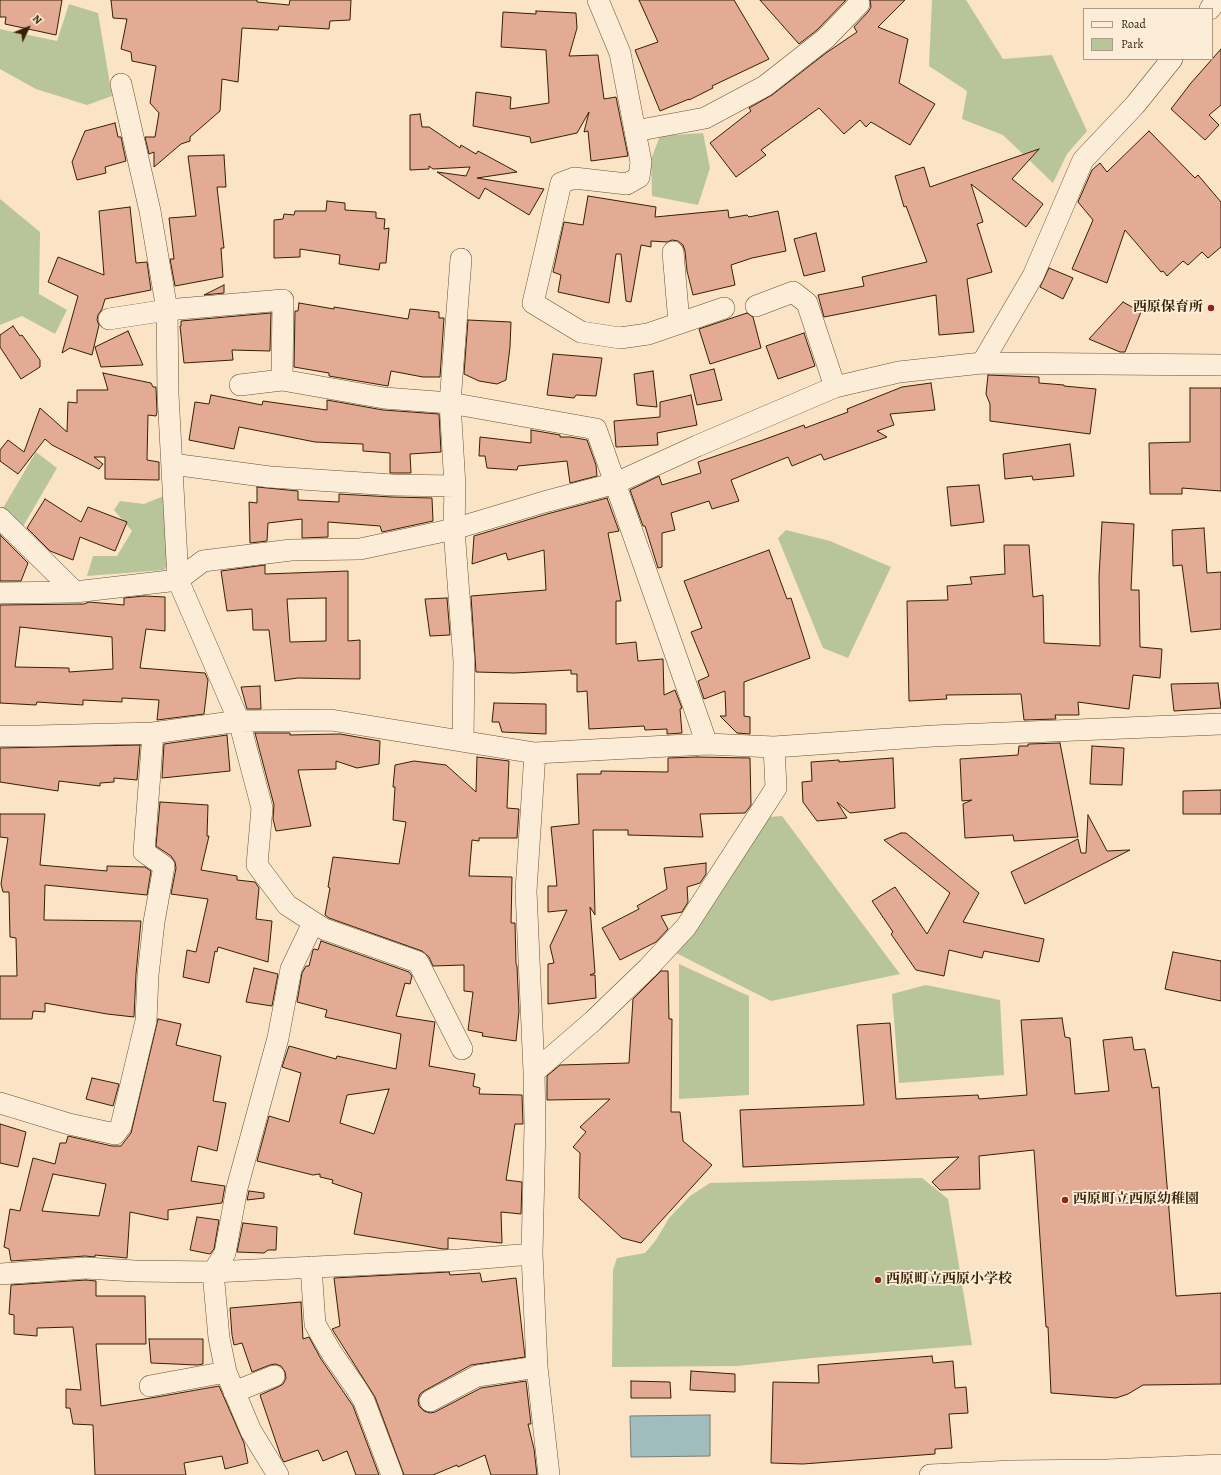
<!DOCTYPE html>
<meta charset="utf-8">
<style>
body{margin:0}
#map{position:relative;width:1221px;height:1475px;overflow:hidden;background:#fae4c5;font-family:Alegreya,serif}
canvas{display:block}
.legend{position:absolute;left:1083px;top:8px;width:130px;height:52px;box-sizing:border-box;background:#fcedd9;border:1px solid #ad9b83;margin:0;padding:5px 7px;list-style:none;font-size:12px;color:#371f03}
.legend li{display:flex;align-items:center;gap:8px;height:20px}
.legend b{width:20px;border:1px solid #ad9b83}
.north{position:absolute;left:8px;top:8px;width:40px;height:40px;-webkit-text-stroke:3px #fcedd9;paint-order:stroke;rotate:47deg;font-size:11px;font-weight:700;line-height:16px;text-align:center;color:#371f03}
.north::after{content:'';display:block;margin:auto;width:14px;height:18px;background:#371f03;clip-path:polygon(50% 0,100% 100%,50% 72%,0 100%)}
</style>
<div id="map">
<canvas width="1221" height="1475"></canvas>
<ul class="legend">
<li><b style="height:5px;background:#fcedd9"></b>Road</li>
<li><b style="height:11px;background:#b8c599"></b>Park</li>
</ul>
<div class="north">N</div>
</div>
<script>
const ctx = document.querySelector('canvas').getContext('2d');
ctx.lineJoin = 'round';
function fill(path, color) { ctx.fillStyle = color; ctx.fill(path, 'evenodd'); }
const shape = rows => new Path2D(rows.map(r => 'M' + r).join(''));
function strokePath(path, color, width, dash) { ctx.strokeStyle = color; ctx.lineWidth = width; ctx.lineCap = dash ? 'butt' : 'round'; ctx.setLineDash(dash || []); ctx.stroke(path); }
function label(font, color, halo, rows, align = 'center') {
  ctx.font = font + ' Alegreya,"Noto Serif JP",serif'; ctx.lineWidth = 4; ctx.setLineDash([]); ctx.textBaseline = 'middle'; ctx.strokeStyle = halo; ctx.fillStyle = color; for (const [text, x, y, turn = 0] of rows) {
    ctx.save(); ctx.translate(x, y); ctx.rotate((+turn || 0) * Math.PI / 180); ctx.textAlign = isNaN(turn) ? turn : align; if (halo) ctx.strokeText(text, 0, 0); ctx.fillText(text, 0, 0); ctx.restore();
  }
}
const green = shape([
 [932,0,966,0,1003,59,1052,55,1087,131,1067,154,1053,183,1003,135,962,119,967,91,929,66],
 [69,4,98,13,112,96,87,105,36,89,0,69,0,29,57,41],
 [703,133,710,168,698,205,652,196,651,159,660,136],
 [0,199,40,232,39,294,67,310,55,334,22,316,0,325],
 [36,452,57,468,21,530,0,513],
 [166,495,169,562,164,570,87,576,93,556,117,556,132,531,114,510,120,501,144,504],
 [786,530,830,541,891,567,848,658,823,648,778,538],
 [782,816,900,974,771,1001,676,953,769,817],
 [679,964,749,996,749,1095,679,1099],
 [926,985,1000,1000,1004,1075,899,1083,892,994],
 [922,1178,948,1199,972,1345,812,1358,737,1366,612,1367,613,1270,617,1258,645,1253,656,1240,669,1218,690,1196,710,1183]
]);
const water = shape([
 [710,1415,710,1456,631,1457,630,1416,710,1415]
]);
const building = shape([
 [0,0,62,0,56,35,5,24,6,17,0,17,0,0],
 [111,0,257,0,257,2,289,5,290,0,351,0,350,20,330,21,329,29,279,26,278,30,242,28,238,82,222,79,220,111,190,137,190,141,181,144,154,167,154,152,149,154,145,137,155,137,159,113,150,103,156,66,132,61,131,52,121,49,127,19,113,18,111,0],
 [639,0,734,0,769,59,712,86,713,88,689,100,689,99,660,111,635,50,658,42,639,0],
 [760,0,846,0,817,30,799,44,760,0],
 [870,0,905,0,878,27,908,39,899,83,935,104,910,145,871,122,866,127,860,120,844,134,819,108,761,150,766,155,736,177,710,143,751,111,749,108,772,95,826,53,857,32,854,27,868,12,871,7,870,0],
 [536,11,576,13,577,28,569,56,598,55,604,99,616,97,628,156,591,161,588,131,584,132,589,112,577,133,531,143,530,137,473,126,476,92,511,97,510,109,549,103,546,50,501,47,503,12,536,14,536,11],
 [1221,49,1221,105,1209,115,1219,125,1205,140,1171,109,1191,83,1221,49],
 [420,114,422,127,429,127,460,148,461,145,476,154,478,151,517,172,477,178,544,189,529,215,485,188,479,199,437,172,466,176,470,167,433,169,429,166,429,169,410,170,410,115,420,114],
 [115,123,118,137,121,137,126,161,105,167,106,173,77,180,72,162,85,131,115,123],
 [1149,131,1195,178,1198,175,1221,202,1221,247,1208,258,1202,252,1188,265,1183,261,1167,276,1163,271,1161,272,1125,230,1107,283,1072,269,1093,220,1078,202,1092,170,1100,163,1107,172,1149,131],
 [1039,149,1012,179,1043,204,1026,227,971,184,983,222,977,224,992,272,967,279,974,332,939,335,936,295,824,317,818,295,864,286,862,277,927,262,906,206,904,207,895,176,924,167,930,187,1039,149],
 [224,155,226,187,217,187,224,248,221,248,223,277,175,286,170,259,174,259,169,218,196,216,188,156,224,155],
 [588,196,656,207,655,217,728,210,729,218,747,215,749,217,778,211,786,251,752,258,731,265,735,285,693,295,687,271,685,251,683,245,678,241,672,240,667,242,651,241,651,247,641,245,631,302,626,301,621,254,616,254,609,303,558,292,561,275,553,272,564,222,583,225,588,196],
 [327,201,345,203,345,210,376,212,376,218,385,219,384,229,389,228,386,263,380,263,379,270,339,264,340,255,300,249,300,257,274,258,274,220,283,219,284,214,294,215,295,211,326,211,327,201],
 [130,207,136,263,147,262,151,290,105,299,102,309,98,315,97,320,99,325,92,355,70,348,62,353,78,296,48,282,58,257,104,275,99,211,130,207],
 [816,233,825,271,804,276,794,239,816,233],
 [1049,268,1073,278,1063,299,1040,287,1049,268],
 [224,285,224,293,204,295,224,285],
 [1123,302,1141,312,1125,352,1120,352,1089,339,1123,302],
 [299,303,334,309,334,307,408,319,410,309,439,312,439,318,444,318,440,377,423,377,391,371,388,386,329,376,329,373,294,367,295,311,298,311,299,303],
 [271,313,270,351,232,350,233,360,184,363,180,326,181,326,181,321,271,313],
 [747,313,753,317,761,348,710,364,699,329,747,313],
 [468,320,511,322,510,347,506,380,497,384,479,381,464,374,468,320],
 [13,326,20,336,22,335,40,360,40,367,21,379,0,347,0,335,13,326],
 [128,331,143,365,101,367,95,347,128,331],
 [804,333,815,366,778,379,766,346,804,333],
 [553,354,602,358,596,396,576,395,574,398,547,395,553,354],
 [714,369,722,400,697,405,690,375,714,369],
 [653,371,657,407,637,405,634,374,653,371],
 [103,373,151,383,153,387,156,387,157,412,156,416,148,415,147,460,159,462,159,480,105,479,105,457,94,457,103,464,99,469,52,445,45,439,18,474,0,461,0,450,8,440,24,452,40,408,67,432,68,402,77,403,77,390,108,390,103,373],
 [988,375,1039,377,1039,383,1064,385,1064,386,1096,389,1090,434,990,421,990,404,986,394,988,375],
 [931,383,935,410,890,414,894,425,877,431,887,437,824,460,821,454,792,466,788,457,731,480,739,501,712,509,709,501,671,513,675,530,662,533,662,567,658,568,645,526,643,526,630,490,659,476,662,485,701,473,698,462,760,441,804,425,805,428,848,412,847,409,902,387,931,383],
 [1190,388,1221,388,1221,491,1182,488,1182,494,1150,494,1149,443,1190,442,1190,388],
 [211,395,262,405,263,401,327,410,327,400,383,410,439,414,441,452,410,454,411,473,390,473,390,453,363,451,363,444,315,442,239,427,234,449,189,440,195,402,209,404,211,395],
 [691,395,697,425,657,433,658,445,616,447,614,421,660,417,660,402,691,395],
 [531,430,560,435,560,437,570,437,587,440,596,465,597,476,570,483,567,461,518,466,517,470,487,468,485,456,479,456,480,437,531,443,531,430],
 [1070,444,1074,476,1033,480,1032,476,1005,479,1003,454,1070,444],
 [979,485,984,522,951,526,947,487,979,485],
 [257,487,298,491,298,500,339,502,339,494,392,497,432,498,433,521,382,532,380,526,328,522,328,537,302,538,302,519,268,523,267,541,250,543,249,502,257,503,257,487],
 [607,498,619,531,608,533,621,601,616,601,616,644,636,642,638,661,663,659,664,695,675,690,682,708,680,709,682,733,667,734,667,729,645,730,644,726,589,729,587,691,577,692,577,674,571,674,571,670,514,673,476,672,471,596,546,590,544,550,508,560,506,553,472,564,474,536,547,514,607,498],
 [45,499,81,522,88,507,127,522,115,551,80,537,73,560,50,551,27,528,45,499],
 [1102,522,1134,524,1131,590,1139,590,1140,647,1162,649,1160,678,1133,675,1129,709,1078,702,1079,715,1055,715,1056,719,1024,720,1021,694,946,695,947,699,909,701,907,601,948,600,947,586,972,584,970,577,1005,574,1004,545,1029,545,1033,597,1043,595,1044,643,1100,646,1099,577,1102,522],
 [1204,528,1207,573,1221,572,1221,629,1191,632,1182,565,1173,566,1172,530,1204,528],
 [0,535,28,563,21,581,0,581,0,535],
 [769,550,787,599,791,598,810,658,744,682,744,716,750,717,750,734,737,733,720,716,726,716,725,691,704,699,698,681,709,676,691,632,702,628,684,581,769,550],
 [265,565,265,574,348,571,348,641,360,640,360,679,298,678,275,681,269,630,253,630,252,609,227,611,221,571,265,565],
 [326,598,326,641,290,642,287,599,326,598],
 [144,596,165,597,165,631,146,629,140,668,205,673,208,680,204,714,157,720,159,700,122,698,122,702,83,700,83,705,37,702,36,705,0,703,0,605,84,604,89,602,124,605,124,598,144,596],
 [20,627,112,637,113,669,69,672,69,668,15,667,20,627],
 [447,598,450,635,430,636,425,599,447,598],
 [1218,683,1221,708,1174,711,1171,684,1218,683],
 [260,686,261,709,247,709,241,687,260,686],
 [494,703,546,704,546,734,502,732,499,722,492,722,494,703],
 [255,733,290,733,290,735,340,734,380,741,379,764,357,768,336,761,336,769,298,770,311,826,276,831,273,819,274,805,255,733],
 [227,735,230,771,162,778,164,744,227,735],
 [1060,743,1078,837,1014,841,1013,835,965,838,963,804,972,800,962,801,960,759,1018,755,1019,746,1028,746,1028,744,1060,743],
 [140,745,137,780,114,778,114,782,100,783,100,786,59,781,58,791,0,782,0,748,140,745],
 [1092,746,1124,748,1122,785,1090,784,1092,746],
 [477,757,509,761,507,808,519,809,517,838,479,838,479,841,472,840,469,876,512,877,511,923,515,923,516,964,517,966,519,1011,516,1041,482,1036,483,1033,468,1030,473,992,464,991,464,965,433,966,429,957,422,951,329,918,325,915,330,888,328,887,333,857,399,864,406,822,393,820,395,787,393,787,395,765,414,761,446,765,476,792,477,757],
 [697,757,750,758,751,805,745,813,700,814,703,837,628,835,628,830,593,830,595,915,590,907,595,973,590,975,595,975,596,998,548,1004,548,964,554,963,550,946,567,910,548,912,548,886,557,886,551,827,579,824,577,774,601,774,601,771,668,772,668,758,697,757],
 [893,758,895,808,850,813,837,802,847,818,817,821,803,802,802,782,812,781,811,762,839,760,839,762,893,758],
 [1221,790,1221,814,1183,814,1183,791,1221,790],
 [160,802,208,805,207,836,209,836,201,870,237,876,237,880,255,882,259,888,256,919,272,921,268,962,218,947,217,952,215,951,209,983,183,977,187,950,196,952,208,899,171,894,176,868,175,862,171,856,156,846,160,802],
 [0,814,45,814,40,865,107,871,107,866,145,867,151,871,147,895,45,885,44,920,141,921,136,974,134,1017,107,1014,45,1003,45,1012,33,1011,32,1019,0,1019,0,976,17,976,16,938,10,937,9,892,3,892,1,884,8,838,0,837,0,814],
 [1088,815,1107,851,1130,850,1025,904,1011,872,1078,839,1081,853,1086,853,1088,815],
 [901,833,906,833,979,893,963,922,1044,939,1039,962,984,951,982,958,949,950,944,976,916,970,891,934,893,932,872,901,895,887,927,934,950,893,884,840,901,833],
 [706,863,706,874,700,883,687,887,688,902,682,912,661,916,668,929,656,942,620,960,602,928,639,909,637,906,667,889,664,868,706,863],
 [321,941,409,972,412,976,410,984,405,983,396,1016,435,1022,429,1066,475,1074,473,1086,480,1088,479,1094,522,1095,523,1124,515,1124,506,1180,522,1182,521,1214,501,1212,502,1243,448,1238,448,1249,443,1249,354,1234,362,1193,332,1183,333,1180,320,1177,320,1174,313,1175,257,1161,269,1116,289,1122,301,1073,282,1067,289,1046,336,1059,337,1056,396,1069,401,1034,325,1017,327,1010,297,1002,302,973,306,966,309,966,313,950,314,949,318,950,321,941],
 [389,1089,374,1134,340,1123,347,1095,389,1089],
 [1173,952,1221,961,1221,1001,1165,989,1173,952],
 [254,968,278,974,272,1006,246,1002,254,968],
 [661,971,668,971,669,1019,672,1019,671,1112,680,1112,683,1141,712,1165,641,1243,622,1238,579,1198,580,1153,573,1147,586,1132,580,1127,610,1099,547,1100,547,1076,560,1065,629,1063,633,999,661,971],
 [1062,1018,1065,1037,1070,1038,1075,1094,1109,1091,1103,1040,1132,1037,1134,1050,1145,1049,1152,1088,1159,1087,1176,1296,1221,1293,1221,1384,1143,1385,1128,1394,1116,1398,1051,1393,1048,1327,1046,1327,1034,1150,979,1156,980,1189,940,1190,932,1182,959,1157,743,1167,740,1110,864,1105,857,1025,890,1023,896,1099,978,1095,979,1099,1027,1095,1021,1020,1062,1018],
 [158,1019,181,1024,176,1045,221,1056,213,1101,226,1103,217,1151,198,1146,191,1181,225,1186,222,1203,168,1210,168,1220,130,1212,127,1258,95,1255,95,1257,85,1256,11,1261,9,1249,4,1247,10,1209,20,1211,33,1158,55,1164,60,1143,66,1143,68,1136,112,1146,121,1146,131,1133,158,1019],
 [53,1174,106,1184,99,1216,42,1211,53,1174],
 [92,1078,119,1084,113,1106,86,1099,92,1078],
 [0,1124,26,1132,18,1167,0,1163,0,1124],
 [249,1191,264,1193,264,1198,247,1200,249,1191],
 [197,1217,219,1220,214,1249,210,1254,190,1250,197,1217],
 [243,1223,277,1227,276,1250,268,1250,264,1253,237,1252,243,1223],
 [449,1272,450,1275,480,1273,482,1282,516,1278,525,1357,471,1365,424,1391,420,1394,418,1400,419,1406,424,1411,430,1413,435,1412,481,1388,526,1381,531,1424,528,1424,534,1449,537,1475,491,1475,485,1455,458,1467,457,1465,433,1475,404,1475,375,1397,332,1329,340,1326,334,1278,449,1272],
 [86,1280,96,1281,96,1296,145,1296,146,1344,96,1344,101,1406,157,1397,219,1386,244,1443,248,1463,225,1469,222,1456,184,1463,186,1475,95,1475,93,1425,73,1424,70,1408,66,1408,66,1389,81,1390,73,1327,37,1328,37,1336,14,1334,14,1315,9,1314,11,1285,86,1280],
 [301,1302,303,1339,309,1337,321,1359,353,1406,379,1475,356,1475,347,1451,323,1461,318,1450,284,1462,281,1457,260,1395,278,1387,283,1384,286,1378,285,1372,281,1366,275,1364,270,1365,252,1372,242,1343,234,1345,232,1335,230,1308,301,1302],
 [149,1339,203,1339,203,1364,197,1365,151,1363,149,1339],
 [932,1356,933,1363,953,1361,955,1388,966,1387,968,1413,949,1414,952,1448,935,1449,935,1454,803,1464,771,1463,773,1382,819,1383,818,1365,932,1356],
 [691,1371,735,1374,735,1392,690,1390,691,1371],
 [631,1381,670,1382,671,1398,631,1398,631,1381]
]);
const minor = shape([
 [598,0,620,53,641,162,639,177,627,184,574,178,561,183,533,303,581,332,620,338,648,334,724,308],
 [1210,9,1216,0],
 [121,84,150,211,167,310,168,394,178,580,239,721,262,808,257,865,287,905,324,929,418,962,462,1049],
 [635,131,705,118,765,86,825,39,859,4],
 [673,252,679,323],
 [461,259,450,403,455,486,454,529,464,661,463,741],
 [756,306,793,292,807,303,835,387],
 [109,319,167,310,283,300,282,380],
 [982,363,1033,276,1083,160,1135,105,1172,59],
 [240,385,282,380,384,398,450,403,596,429,707,744],
 [172,464,270,477,393,485,455,486],
 [0,518,75,592],
 [0,593,75,592,178,580,203,561,291,550,360,549,454,529,544,502,616,483,697,446,835,387,899,372,982,363,1221,365],
 [0,736,37,736,153,733,239,721,331,720,535,753,707,744,774,747,933,736,1221,724],
 [535,753,526,891,534,1072,535,1125,532,1254,537,1367,549,1475],
 [534,1072,593,1021,648,968,686,927,776,788,774,747],
 [0,1103,69,1124,115,1134,121,1126,146,1021,148,975,154,922,164,866,144,852,153,733],
 [311,1267,315,1324,331,1352,356,1388,364,1401,392,1475],
 [0,1274,86,1268,135,1271,213,1272,459,1260,532,1254],
 [150,1386,226,1372],
 [234,1392,274,1376],
 [430,1401,477,1376,537,1367],
 [278,1475,251,1431,226,1372,219,1338,213,1272,225,1253,237,1188,278,1038,291,969,313,923],
 [930,1475,1012,1471,1107,1470,1221,1465]
]);
const markers = [
 [1211,308,4,"#8f2418"],
 [1065,1200,4,"#8f2418"],
 [878,1280,4,"#8f2418"]
];
const poiNames = [
 ["西原保育所",1203,308,"right"],
 ["西原町立西原幼稚園",1073,1200],
 ["西原町立西原小学校",886,1280]
];
fill(green, '#b8c599');
fill(water, '#a1bcbd');
strokePath(water, '#777d73', 1);
fill(building, '#e3ab93');
strokePath(building, '#371f03', 1);
strokePath(minor, '#685034', 22);
strokePath(minor, '#fcedd9', 21);
for (const [x, y, r, color] of markers) { const dot = new Path2D(); dot.arc(x, y, r, 0, 2 * Math.PI); ctx.fillStyle = color; ctx.fill(dot); strokePath(dot, '#fcedd9', 1.5); }
label('bold 14px', '#371f03', '#fcedd9', poiNames, 'left');
</script>
